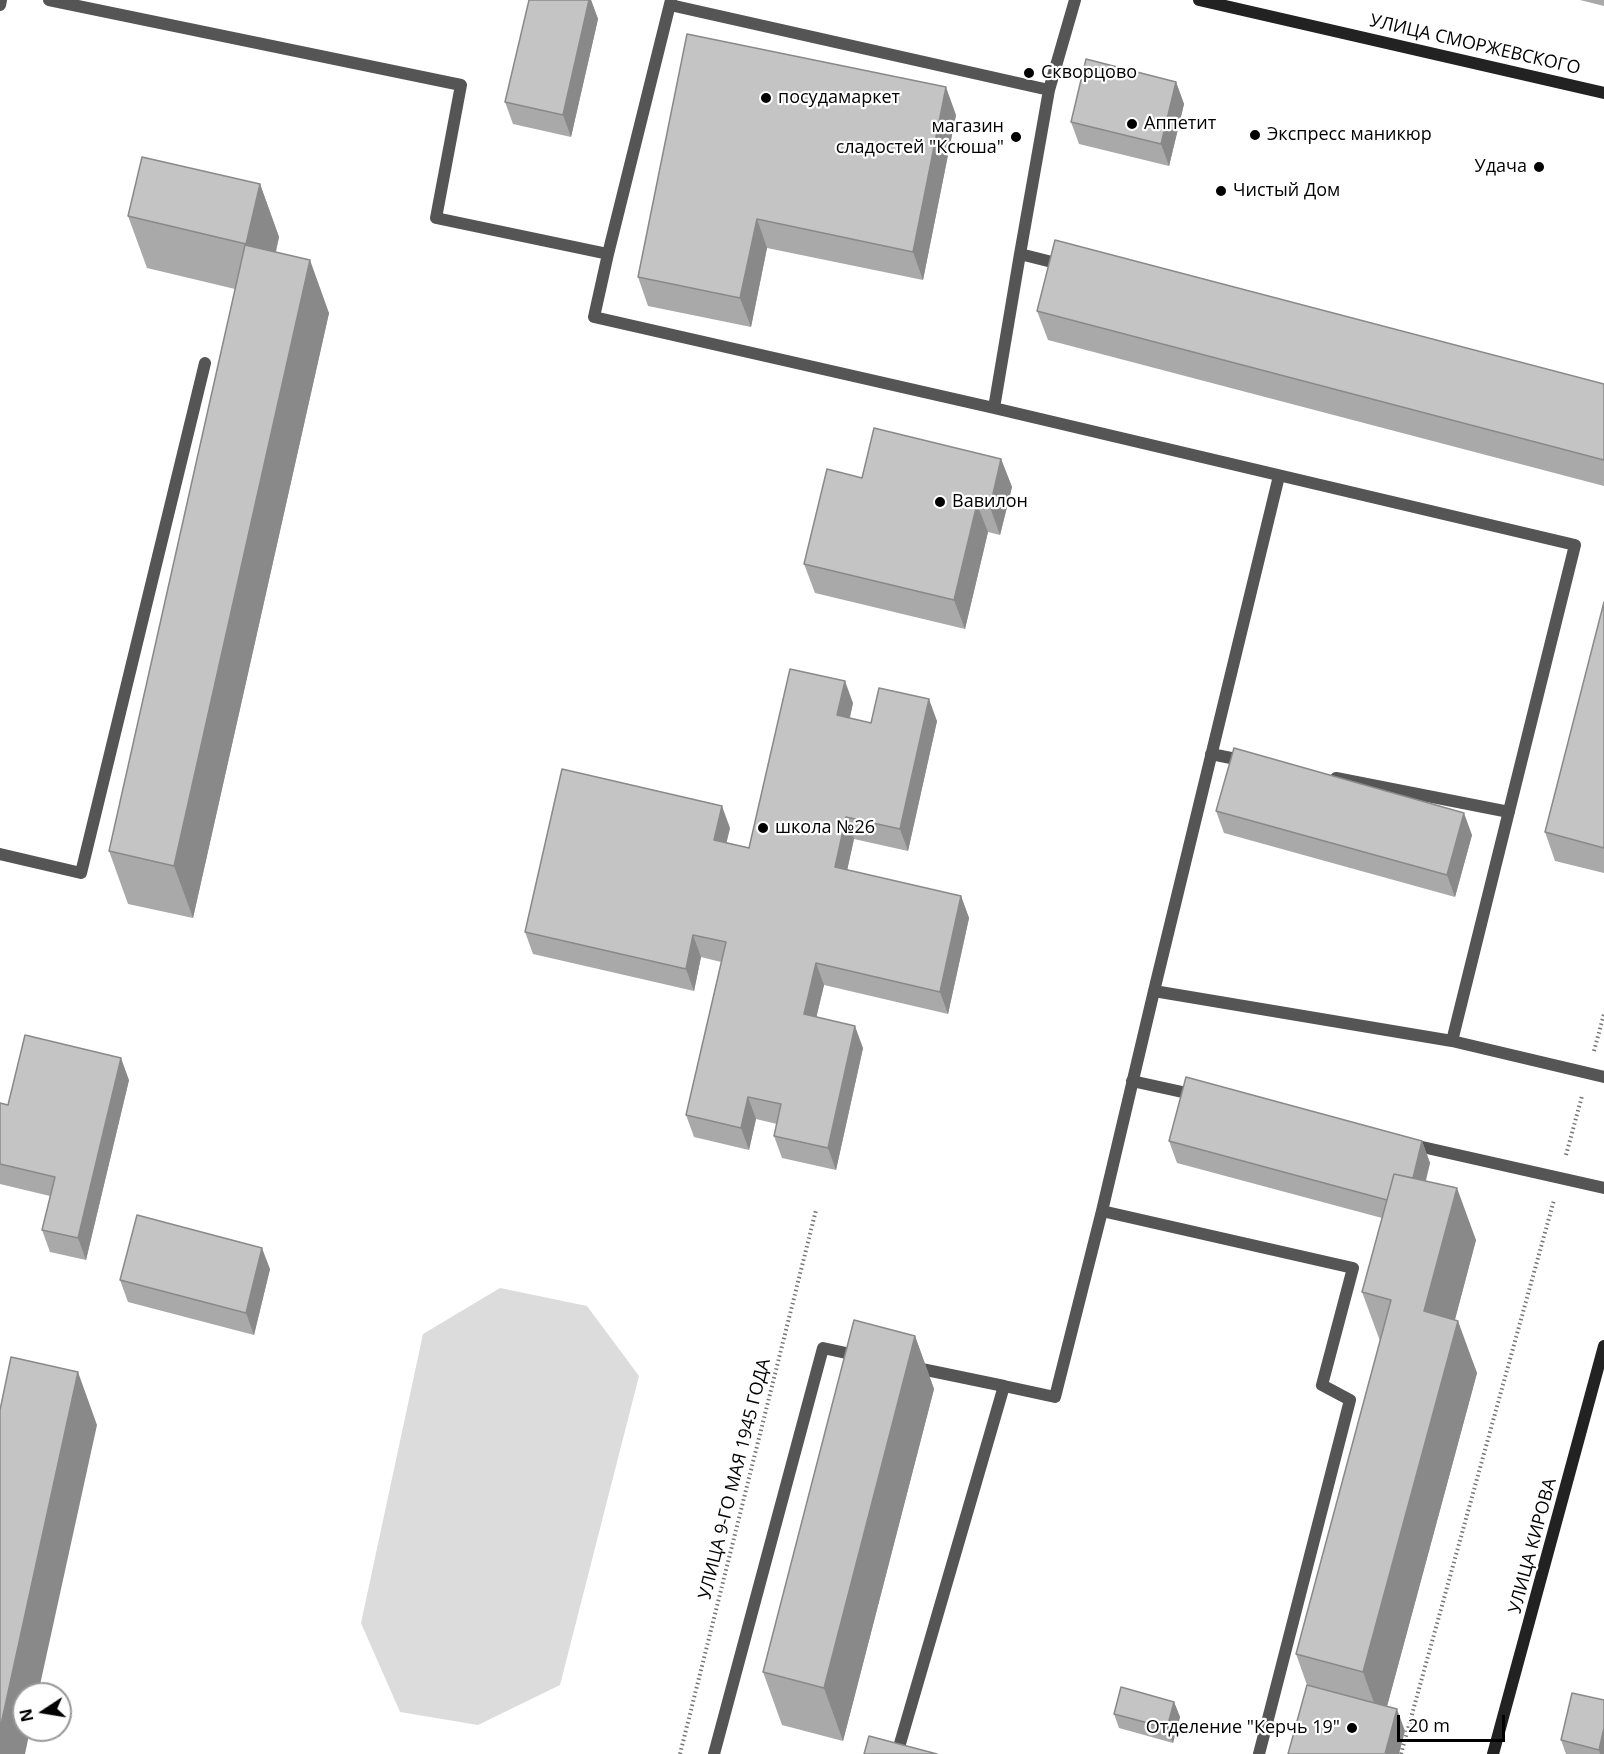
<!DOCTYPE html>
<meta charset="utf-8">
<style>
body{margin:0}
#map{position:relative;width:1604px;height:1754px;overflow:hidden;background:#fff;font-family:"Open Sans",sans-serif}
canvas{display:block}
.north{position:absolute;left:12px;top:1682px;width:60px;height:60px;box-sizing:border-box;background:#fff;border:2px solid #999;border-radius:50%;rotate:258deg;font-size:16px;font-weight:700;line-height:24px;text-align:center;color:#000}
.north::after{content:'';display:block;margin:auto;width:21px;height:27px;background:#000;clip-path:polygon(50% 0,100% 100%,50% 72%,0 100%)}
.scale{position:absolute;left:1397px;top:1715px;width:108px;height:27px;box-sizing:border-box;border:3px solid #000;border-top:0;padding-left:8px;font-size:18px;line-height:21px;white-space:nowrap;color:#000;-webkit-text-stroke:4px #fff;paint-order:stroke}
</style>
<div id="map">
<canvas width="1604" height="1754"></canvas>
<div class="north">N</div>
<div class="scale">20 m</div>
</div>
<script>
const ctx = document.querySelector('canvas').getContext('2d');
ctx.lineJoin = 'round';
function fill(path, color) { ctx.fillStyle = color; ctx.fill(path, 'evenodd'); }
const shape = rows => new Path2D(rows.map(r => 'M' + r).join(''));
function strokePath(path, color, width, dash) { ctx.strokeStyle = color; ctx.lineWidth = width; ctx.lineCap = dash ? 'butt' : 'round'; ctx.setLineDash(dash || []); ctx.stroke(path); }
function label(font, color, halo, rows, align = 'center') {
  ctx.font = font + ' "Open Sans",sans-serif'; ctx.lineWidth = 4.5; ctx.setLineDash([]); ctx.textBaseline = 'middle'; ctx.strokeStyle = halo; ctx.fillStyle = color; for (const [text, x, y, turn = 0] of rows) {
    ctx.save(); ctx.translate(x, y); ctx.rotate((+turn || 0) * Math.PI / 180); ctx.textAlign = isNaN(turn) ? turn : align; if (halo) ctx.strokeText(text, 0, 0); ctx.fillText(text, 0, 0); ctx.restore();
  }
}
const green = shape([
 [500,1288,587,1306,639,1376,560,1685,478,1725,400,1712,361,1623,423,1334]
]);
const path = shape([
 [1594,1051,1604,1014],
 [1566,1155,1582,1096],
 [680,1754,816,1210],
 [1401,1754,1554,1200]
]);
const lane = shape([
 [49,0,461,85,436,218,608,254,671,0],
 [0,5,1,0],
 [670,5,1049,90,1075,0],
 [1049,90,1020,254,1064,265],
 [608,254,594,317,994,408,1020,254],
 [994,408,1575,545,1452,1041,1604,1077],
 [1279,476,1154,991,1452,1041],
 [1211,754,1246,761],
 [1336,778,1509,812],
 [0,854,81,873,205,363],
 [1154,991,1102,1211,1353,1268,1322,1385,1350,1400,1259,1754],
 [1132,1081,1196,1095],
 [1409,1144,1604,1188],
 [1004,1386,1055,1397,1102,1211],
 [714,1754,823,1348,860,1356],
 [897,1754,1004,1386,912,1367]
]);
const secondary = shape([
 [1199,0,1604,93],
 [1493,1754,1604,1346]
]);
const wall = shape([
 [527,0,591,0,598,19,571,137,513,124,505,102,529,0],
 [1580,0,1604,0,1604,6],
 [1176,82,1184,104,1169,166,1079,144,1071,122],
 [956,115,923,280,767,248,751,327,648,306,638,277],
 [260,184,279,237,276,252,329,313,193,918,128,904,109,851,235,289,147,268,128,216],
 [1037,311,1604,384,1604,486,1048,340],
 [1001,459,1012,487,1000,535,988,532,965,629,815,593,804,564,862,478],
 [1604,602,1604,873,1555,861,1545,832],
 [853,703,850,718,871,723,937,721,908,851,854,839,847,870,961,896,969,918,948,1014,824,985,816,1017,863,1048,836,1170,782,1158,774,1136,777,1124,756,1119,749,1150,694,1137,686,1115,721,962,701,957,694,991,533,954,525,932,730,828,726,842,749,848],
 [1216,811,1472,835,1455,897,1224,833],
 [129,1080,86,1260,50,1252,42,1230,50,1196,0,1184,0,1103,8,1105],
 [1169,1141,1422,1141,1430,1163,1426,1181,1476,1240,1455,1320,1477,1373,1387,1706,1405,1731,1307,1685,1296,1654,1380,1341,1362,1292,1382,1218,1177,1163],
 [270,1269,254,1335,128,1302,120,1280],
 [915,1336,934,1389,843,1741,782,1725,763,1672],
 [1572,1693,1604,1754,1566,1754,1561,1740],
 [1174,1702,1180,1717,1173,1743,1119,1728,1114,1714]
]);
const shadedWall = shape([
 [589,0,591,0,598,19,571,137,563,115],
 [1176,82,1184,104,1169,166,1161,144],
 [946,87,956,115,923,280,913,252],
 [260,184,279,237,265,296,246,244],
 [757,219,767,248,751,327,740,298],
 [310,260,329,313,193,918,174,866],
 [1001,459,1012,487,1000,535,990,507],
 [977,504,988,532,965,629,954,600],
 [845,681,853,703,845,737,837,715],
 [929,699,937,721,908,851,900,829],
 [722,806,730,828,722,862,714,840],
 [1464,813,1472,835,1455,897,1447,875],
 [846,817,854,839,843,889,835,867],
 [961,896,969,918,948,1014,940,992],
 [693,935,701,957,694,991,686,969],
 [816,963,824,985,812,1036,804,1014],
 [855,1026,863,1048,836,1170,828,1148],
 [121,1058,129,1080,86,1260,78,1238],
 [748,1097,756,1119,749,1150,741,1128],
 [1422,1141,1430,1163,1413,1227,1405,1205],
 [1457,1188,1476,1240,1443,1364,1424,1311],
 [262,1248,270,1269,254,1335,246,1313],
 [1458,1321,1477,1373,1382,1725,1363,1672],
 [915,1336,934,1389,843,1741,824,1688],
 [78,1372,97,1425,38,1694,24,1694,24,1730,30,1730,25,1754,0,1754,0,1729],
 [1174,1702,1180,1717,1173,1743,1167,1728],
 [1397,1709,1405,1731,1399,1754,1385,1754],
 [1604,1728,1604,1754,1600,1754,1599,1750]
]);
const building = shape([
 [529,0,589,0,563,115,505,102,529,0],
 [687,34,946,87,913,252,757,219,740,298,638,277,687,34],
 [1086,59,1176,82,1161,144,1071,122,1086,59],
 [142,157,260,184,246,244,128,216,142,157],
 [1055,240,1604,384,1604,460,1037,311,1055,240],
 [245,245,310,260,174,866,109,851,245,245],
 [874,428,1001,459,990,507,977,504,954,600,804,564,827,469,862,478,874,428],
 [1604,602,1604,848,1545,832,1604,602],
 [790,669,845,681,837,715,871,723,879,688,929,699,900,829,846,817,835,867,961,896,940,992,816,963,804,1014,855,1026,828,1148,774,1136,781,1104,748,1097,741,1128,686,1115,726,942,693,935,686,969,525,932,562,769,722,806,714,840,749,848,790,669],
 [1234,748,1464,813,1447,875,1216,811,1234,748],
 [25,1035,121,1058,78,1238,42,1230,55,1177,0,1164,0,1103,8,1105,25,1035],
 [1186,1077,1422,1141,1413,1178,1394,1174,1387,1200,1169,1141,1186,1077],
 [1394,1174,1457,1188,1424,1311,1458,1321,1363,1672,1296,1654,1391,1300,1362,1292,1394,1174],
 [137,1215,262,1248,246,1313,120,1280,137,1215],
 [854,1320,915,1336,824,1688,763,1672,854,1320],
 [11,1357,78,1372,0,1729,0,1410,11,1357],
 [1307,1685,1397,1709,1385,1754,1288,1754,1307,1685],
 [1121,1687,1174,1702,1167,1728,1114,1714,1121,1687],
 [1572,1693,1604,1700,1604,1728,1599,1750,1561,1740,1572,1693],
 [869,1736,937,1754,864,1754,869,1736]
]);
const markers = [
 [1029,73,6,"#000"],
 [766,98,6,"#000"],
 [1132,124,6,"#000"],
 [1255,135,6,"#000"],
 [1016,137,6,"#000"],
 [1539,167,6,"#000"],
 [1221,191,6,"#000"],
 [940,502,6,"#000"],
 [763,828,6,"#000"],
 [1352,1728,6,"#000"]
];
const streetNames = [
 ["УЛИЦА СМОРЖЕВСКОГО",1475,45,13],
 ["УЛИЦА 9-ГО МАЯ 1945 ГОДА",735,1479,-76],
 ["УЛИЦА КИРОВА",1533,1546,-75]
];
const poiNames = [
 ["Скворцово",1041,73],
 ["посудамаркет",778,98],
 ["Аппетит",1144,124],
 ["магазин",1004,127,"right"],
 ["сладостей \"Ксюша\"",1004,148,"right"],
 ["Экспресс маникюр",1267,135],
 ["Удача",1527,167,"right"],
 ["Чистый Дом",1233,191],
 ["Вавилон",952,502],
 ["школа №26",775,828],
 ["Отделение \"Керчь 19\"",1340,1728,"right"]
];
fill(green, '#dcdcdc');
strokePath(path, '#777', 4, [1.5, 3]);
strokePath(lane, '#555', 12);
strokePath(secondary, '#222', 12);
fill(wall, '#a9a9a9');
fill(shadedWall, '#898989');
fill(building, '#c4c4c4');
strokePath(building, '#898989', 1.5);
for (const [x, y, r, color] of markers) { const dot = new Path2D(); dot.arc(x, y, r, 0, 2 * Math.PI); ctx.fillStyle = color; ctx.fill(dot); strokePath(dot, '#fff', 2); }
label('18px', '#000', '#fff', streetNames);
label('18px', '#000', '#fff', poiNames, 'left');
</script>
